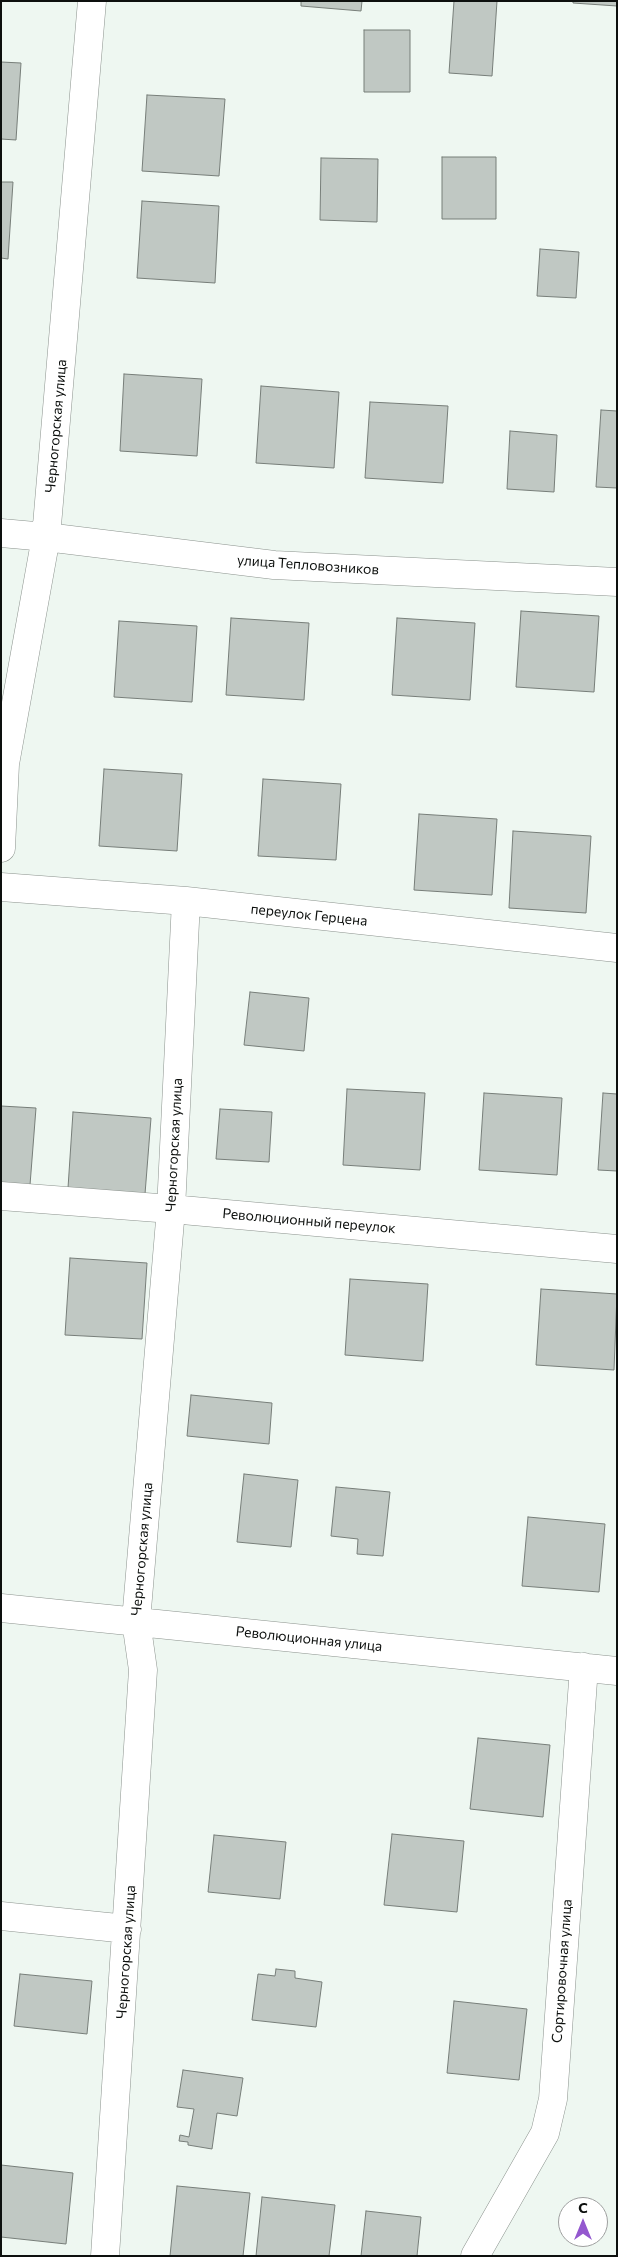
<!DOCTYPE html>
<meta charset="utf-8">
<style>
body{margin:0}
#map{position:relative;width:618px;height:2257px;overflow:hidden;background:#eef7f1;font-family:Commissioner,sans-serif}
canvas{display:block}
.frame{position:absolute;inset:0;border:2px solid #0d100e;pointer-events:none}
.north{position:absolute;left:558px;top:2197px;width:50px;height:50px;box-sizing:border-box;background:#fff;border:1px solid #9e9f9f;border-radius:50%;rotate:0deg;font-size:14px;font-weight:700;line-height:20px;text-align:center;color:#0d100e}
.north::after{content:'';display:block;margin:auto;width:18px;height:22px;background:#9458cf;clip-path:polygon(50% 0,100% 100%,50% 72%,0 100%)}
</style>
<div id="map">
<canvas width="618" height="2257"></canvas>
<div class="frame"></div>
<div class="north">С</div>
</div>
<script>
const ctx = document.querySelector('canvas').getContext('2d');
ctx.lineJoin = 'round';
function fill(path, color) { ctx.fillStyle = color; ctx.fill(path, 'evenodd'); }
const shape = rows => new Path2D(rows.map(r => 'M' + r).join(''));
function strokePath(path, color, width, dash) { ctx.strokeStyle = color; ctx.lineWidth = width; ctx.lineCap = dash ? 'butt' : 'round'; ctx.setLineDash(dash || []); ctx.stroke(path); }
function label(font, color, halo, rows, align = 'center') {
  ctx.font = font + ' Commissioner,sans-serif'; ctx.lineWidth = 4; ctx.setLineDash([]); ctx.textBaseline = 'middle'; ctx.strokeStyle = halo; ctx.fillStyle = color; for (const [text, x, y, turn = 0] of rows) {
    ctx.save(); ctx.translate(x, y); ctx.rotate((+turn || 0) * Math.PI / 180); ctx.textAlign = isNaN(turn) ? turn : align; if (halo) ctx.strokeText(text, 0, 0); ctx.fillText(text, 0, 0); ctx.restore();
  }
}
const building = shape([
 [301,1,362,1,361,11,301,6,301,1],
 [454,1,497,1,492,76,449,73,454,1],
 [573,1,617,1,617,6,573,3,573,1],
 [364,30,410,30,410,92,364,92,364,30],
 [1,62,21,63,16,140,1,139,1,62],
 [147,95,225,99,219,176,142,171,147,95],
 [442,157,496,157,496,219,442,219,442,157],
 [321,158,378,159,377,222,320,220,321,158],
 [1,182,13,182,8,259,1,258,1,182],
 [142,201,219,206,215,283,137,278,142,201],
 [540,249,579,252,576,298,537,296,540,249],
 [124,374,202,379,197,456,120,451,124,374],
 [261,386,339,392,334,468,256,463,261,386],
 [370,402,448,406,443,483,365,478,370,402],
 [601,410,617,411,617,488,596,487,601,410],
 [510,431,557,435,554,492,507,489,510,431],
 [521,611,599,616,594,692,516,687,521,611],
 [231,618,309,623,304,700,226,695,231,618],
 [397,618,475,623,470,700,392,695,397,618],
 [119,621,197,626,192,702,114,697,119,621],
 [104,769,182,774,177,851,99,846,104,769],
 [263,779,341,784,336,860,258,856,263,779],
 [419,814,497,819,492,895,414,890,419,814],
 [513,831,591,836,586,913,509,908,513,831],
 [250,992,309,998,304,1051,244,1045,250,992],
 [347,1089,425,1093,420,1170,343,1165,347,1089],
 [484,1093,562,1098,557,1175,479,1170,484,1093],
 [603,1093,617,1094,617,1171,598,1170,603,1093],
 [1,1106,36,1108,30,1185,1,1183,1,1106],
 [220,1109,272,1112,269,1162,216,1159,220,1109],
 [73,1112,151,1118,145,1194,68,1188,73,1112],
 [70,1258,147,1263,142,1339,65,1335,70,1258],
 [350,1279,428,1284,423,1361,345,1355,350,1279],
 [541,1289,617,1294,614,1370,536,1365,541,1289],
 [191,1395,272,1403,269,1444,187,1436,191,1395],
 [244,1474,298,1480,291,1547,237,1542,244,1474],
 [336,1487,390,1492,383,1556,357,1554,358,1539,331,1536,336,1487],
 [528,1517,605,1524,599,1592,522,1586,528,1517],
 [478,1738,550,1745,543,1817,470,1809,478,1738],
 [392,1834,464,1841,457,1912,384,1905,392,1834],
 [214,1835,286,1842,280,1899,208,1892,214,1835],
 [276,1969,295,1971,295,1978,322,1982,316,2027,252,2020,258,1974,275,1976,276,1969],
 [20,1974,92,1981,87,2034,14,2026,20,1974],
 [454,2001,527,2009,519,2080,447,2073,454,2001],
 [183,2070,243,2078,237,2116,217,2113,212,2149,188,2145,188,2142,179,2141,180,2135,189,2137,194,2109,177,2107,183,2070],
 [1,2165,73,2173,66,2244,1,2237,1,2165],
 [177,2186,250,2193,243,2256,170,2256,177,2186],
 [262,2197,335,2205,329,2256,256,2256,262,2197],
 [366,2211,421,2217,417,2256,361,2256,366,2211]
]);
const minor = shape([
 [1,533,46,537,274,565,617,582],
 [1,848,5,764,46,537,92,1],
 [1,887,186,901,617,948],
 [1,1196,171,1209,617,1249],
 [1,1608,617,1671],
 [1,1916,127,1929],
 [105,2256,143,1670,136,1621,171,1209,186,901],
 [475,2256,545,2133,553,2099,584,1667]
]);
const streetNames = [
 ["Черногорская улица",56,426,-85],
 ["улица Тепловозников",308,565,4],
 ["переулок Герцена",309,915,6],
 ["Черногорская улица",174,1145,-87],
 ["Революционный переулок",309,1221,5],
 ["Черногорская улица",142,1549,-85],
 ["Революционная улица",309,1639,6],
 ["Черногорская улица",126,1952,-86],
 ["Сортировочная улица",562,1971,-86]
];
fill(building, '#c0c8c3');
strokePath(building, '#777e79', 1);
strokePath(minor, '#8b928d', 29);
strokePath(minor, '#fff', 28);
label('14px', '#0d100e', '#fff', streetNames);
</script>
